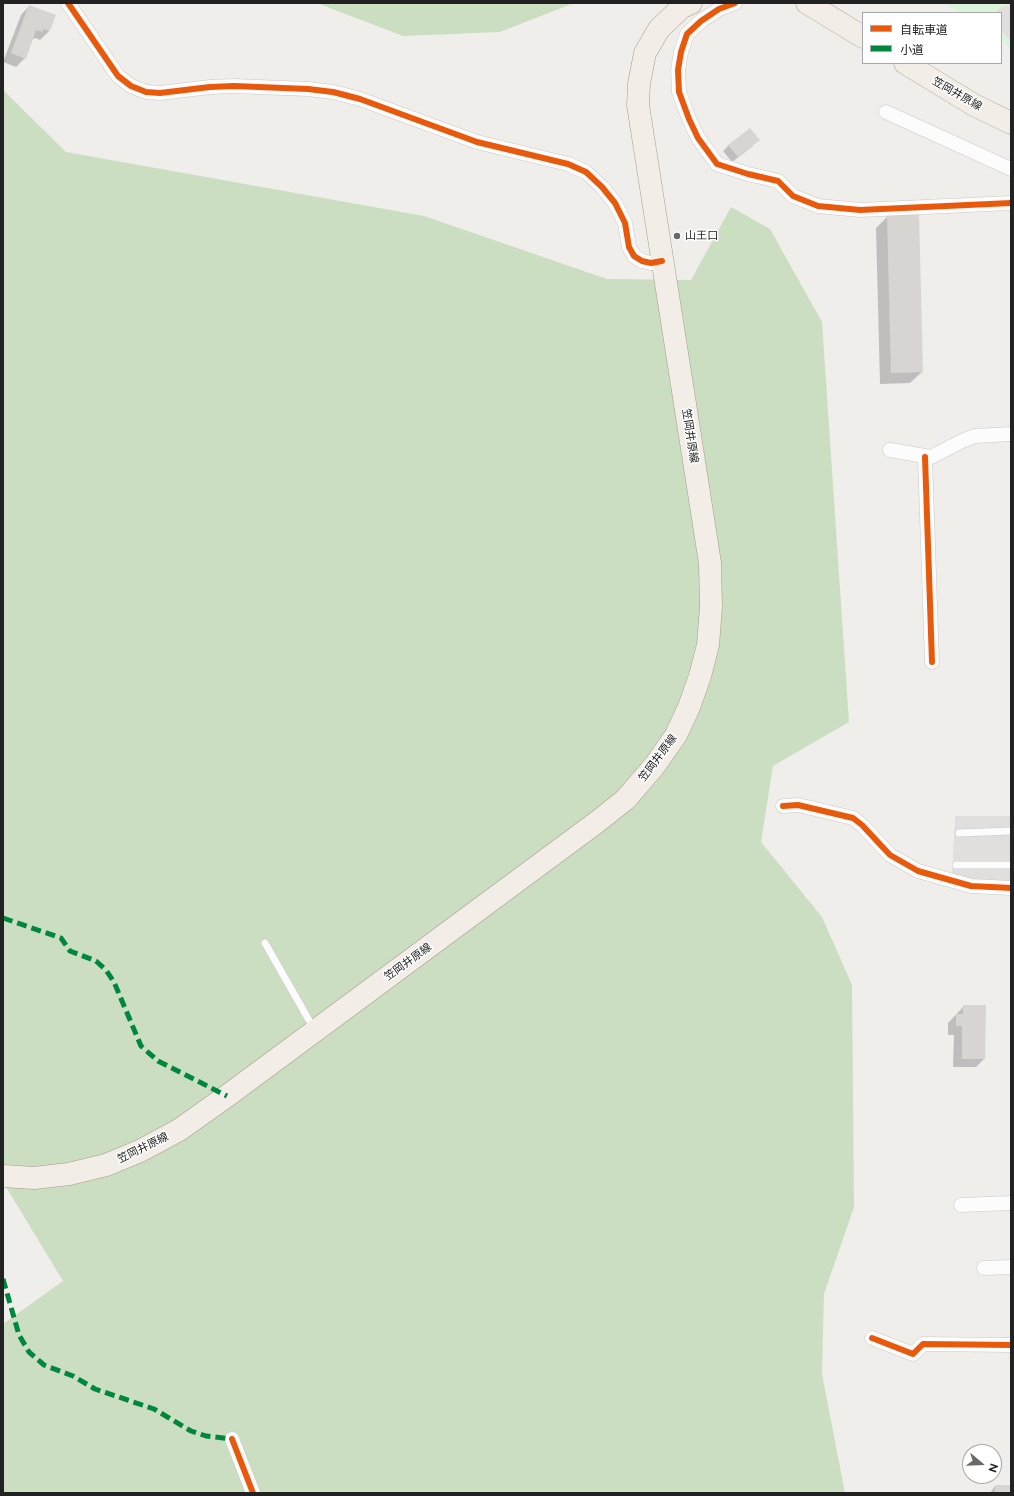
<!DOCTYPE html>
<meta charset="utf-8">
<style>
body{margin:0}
#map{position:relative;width:1014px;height:1496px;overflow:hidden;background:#f0eeeb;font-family:Raleway,"Noto Sans JP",sans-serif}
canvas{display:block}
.frame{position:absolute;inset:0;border:4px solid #222;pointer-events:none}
.legend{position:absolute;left:862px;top:12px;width:140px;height:52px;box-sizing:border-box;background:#fff;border:1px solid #a7a7a7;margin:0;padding:5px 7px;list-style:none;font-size:12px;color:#222}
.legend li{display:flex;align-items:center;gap:8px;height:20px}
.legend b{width:20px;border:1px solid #a7a7a7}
.north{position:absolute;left:962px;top:1444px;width:40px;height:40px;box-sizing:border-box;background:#fff;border:1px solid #a7a7a7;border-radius:50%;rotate:109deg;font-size:11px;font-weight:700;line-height:16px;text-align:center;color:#222}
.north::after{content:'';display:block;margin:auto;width:14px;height:18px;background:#6a6968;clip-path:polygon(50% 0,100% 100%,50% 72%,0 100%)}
</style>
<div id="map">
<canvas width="1014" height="1496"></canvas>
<div class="frame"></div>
<ul class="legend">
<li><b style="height:5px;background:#e8590c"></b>自転車道</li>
<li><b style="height:5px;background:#00873e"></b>小道</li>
</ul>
<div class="north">N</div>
</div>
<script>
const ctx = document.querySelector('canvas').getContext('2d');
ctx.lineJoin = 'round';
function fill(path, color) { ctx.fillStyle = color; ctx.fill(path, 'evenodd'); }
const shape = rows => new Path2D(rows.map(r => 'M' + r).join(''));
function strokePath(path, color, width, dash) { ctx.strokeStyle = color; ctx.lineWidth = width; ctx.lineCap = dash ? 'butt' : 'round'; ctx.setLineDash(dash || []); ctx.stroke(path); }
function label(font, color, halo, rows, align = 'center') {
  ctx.font = font + ' Raleway,"Noto Sans JP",sans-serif'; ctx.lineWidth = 3; ctx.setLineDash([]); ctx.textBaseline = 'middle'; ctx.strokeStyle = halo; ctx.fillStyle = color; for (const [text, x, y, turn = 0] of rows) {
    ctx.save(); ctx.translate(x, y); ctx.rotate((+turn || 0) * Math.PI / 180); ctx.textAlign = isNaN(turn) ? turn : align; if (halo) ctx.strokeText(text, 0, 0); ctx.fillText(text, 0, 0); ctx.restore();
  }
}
const forest = shape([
 [317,3,574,3,500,32,403,36],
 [3,90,66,152,424,216,607,279,691,280,731,207,770,229,822,322,849,722,773,766,761,842,822,917,852,985,854,1207,824,1294,822,1374,845,1493,3,1493,3,1324,63,1281,3,1182]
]);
const park = shape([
 [943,3,1011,3,1011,49,1001,40,1001,13,961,13]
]);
const parking = shape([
 [1011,5,1011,41,1001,31,1001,13,995,13,1001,7],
 [955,816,1011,816,1011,882,982,881,952,876]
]);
const shadow = shape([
 [29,6,55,15,49,31,40,40,35,38,32,40,25,58,16,67,3,62,21,15],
 [729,145,753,146,732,162,723,151],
 [888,216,922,372,910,383,880,384,876,228],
 [964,1006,984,1059,976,1067,953,1067,954,1035,948,1035,948,1023],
 [995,1486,1011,1486,1011,1493,990,1493]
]);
const building = shape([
 [29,5,56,15,50,31,44,29,42,32,36,30,26,59,11,53],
 [750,128,760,140,738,157,728,145],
 [919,214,923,372,891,373,887,215],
 [963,1005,986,1005,985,1059,962,1059,962,1026,956,1026,956,1014,963,1014],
 [995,1485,1011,1485,1011,1493,995,1493]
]);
const service = shape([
 [959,833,1011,831],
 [956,865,1011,865],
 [265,943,314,1029]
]);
const minor = shape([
 [68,3,118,76,131,86,146,92,160,93,210,87,234,86,308,89,333,92,360,99,477,142,568,164,586,172,602,187,615,203,625,223,629,247,634,256,642,261,651,263,662,261],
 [735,3,719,9,701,21,687,34,681,52,678,70,679,92,689,119,698,138,717,164,748,174,778,181,793,196,818,206,860,210,1011,203],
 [886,112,1011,169],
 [890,450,931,457,962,441,975,436,1011,434],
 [925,457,932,662],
 [783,806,798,805,853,818,862,825,890,855,918,871,971,886,1011,888],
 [961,1205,1011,1203],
 [984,1268,1011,1267],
 [872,1338,913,1354,923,1344,1011,1345],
 [232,1439,253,1493]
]);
const primary = shape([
 [807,3,863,37],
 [905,63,974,105,1011,123],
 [3,1176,34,1178,69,1174,106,1165,140,1151,179,1130,227,1096,597,822,626,799,655,765,676,735,689,707,700,676,708,645,711,607,710,563,638,105,639,84,645,53,659,29,681,8,691,3]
]);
const quiet = shape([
 [3,918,61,938,70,951,96,961,106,970,114,982,141,1046,158,1061,227,1096],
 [3,1279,19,1335,29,1352,44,1365,73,1376,95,1389,154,1409,191,1431,206,1436,232,1439]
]);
const cycleway = shape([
 [68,3,118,76,131,86,146,92,160,93,210,87,234,86,308,89,333,92,360,99,477,142,568,164,586,172,602,187,615,203,625,223,629,247,634,256,642,261,651,263,662,261],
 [735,3,719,9,701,21,687,34,681,52,678,70,679,92,689,119,698,138,717,164,748,174,778,181,793,196,818,206,860,210,1011,203],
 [925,457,932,662],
 [783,806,798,805,853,818,862,825,890,855,918,871,971,886,1011,888],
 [872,1338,913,1354,923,1344,1011,1345],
 [232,1439,253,1493]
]);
const markers = [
 [677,236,4,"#6a6968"]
];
const streetNames = [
 ["笠岡井原線",957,94,30],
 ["笠岡井原線",690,436,81],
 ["笠岡井原線",658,758,-53],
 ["笠岡井原線",408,962,-36],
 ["笠岡井原線",143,1148,-26]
];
const poiNames = [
 ["山王口",685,236]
];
fill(forest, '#cbdec1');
fill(park, '#daf5da');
fill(parking, '#e0dfde');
fill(shadow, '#0003');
fill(building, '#d7d4d2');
strokePath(service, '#c9c8c7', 8);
strokePath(minor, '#c9c8c7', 15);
strokePath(primary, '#a79c86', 23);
strokePath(service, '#fdfcfc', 7);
strokePath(minor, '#fdfcfc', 14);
strokePath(primary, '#f3ede7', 22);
strokePath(quiet, '#00873e', 5, [10, 5]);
strokePath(cycleway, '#e8590c', 6);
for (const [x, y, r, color] of markers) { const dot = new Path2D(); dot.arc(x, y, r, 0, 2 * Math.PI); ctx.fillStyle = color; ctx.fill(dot); strokePath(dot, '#fff', 1.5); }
label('11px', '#222', '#fff', streetNames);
label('11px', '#222', '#fff', poiNames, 'left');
</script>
